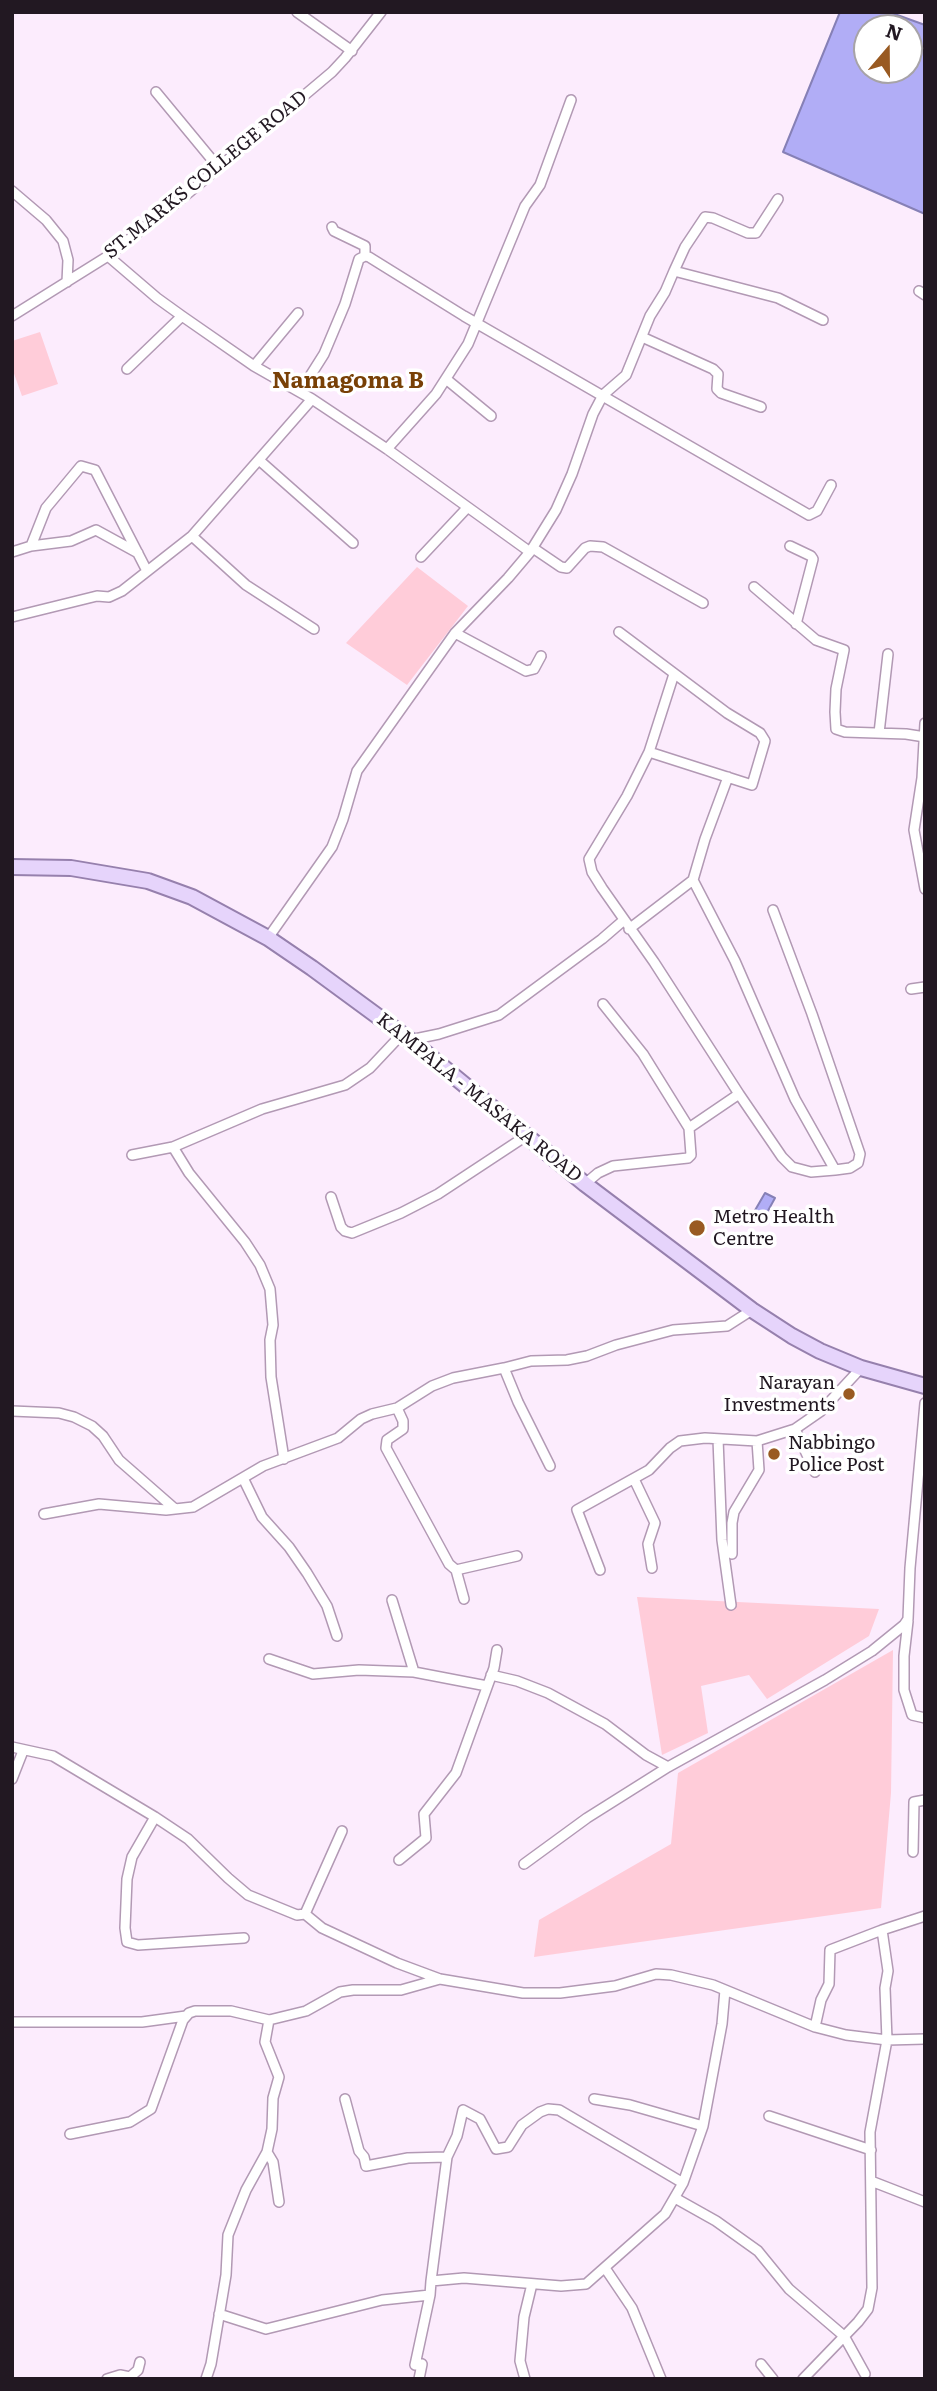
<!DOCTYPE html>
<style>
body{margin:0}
#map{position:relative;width:937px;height:2391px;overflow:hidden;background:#fcecfd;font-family:Literata,serif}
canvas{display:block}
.frame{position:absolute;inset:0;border:14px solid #221822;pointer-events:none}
.north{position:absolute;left:853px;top:14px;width:70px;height:70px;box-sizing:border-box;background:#fff;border:2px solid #a7a3a7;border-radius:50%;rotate:20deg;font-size:19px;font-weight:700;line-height:28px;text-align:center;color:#221822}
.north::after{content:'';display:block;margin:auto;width:24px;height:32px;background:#995a22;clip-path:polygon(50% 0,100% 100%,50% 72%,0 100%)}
</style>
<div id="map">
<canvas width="937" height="2391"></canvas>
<div class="frame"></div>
<div class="north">N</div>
</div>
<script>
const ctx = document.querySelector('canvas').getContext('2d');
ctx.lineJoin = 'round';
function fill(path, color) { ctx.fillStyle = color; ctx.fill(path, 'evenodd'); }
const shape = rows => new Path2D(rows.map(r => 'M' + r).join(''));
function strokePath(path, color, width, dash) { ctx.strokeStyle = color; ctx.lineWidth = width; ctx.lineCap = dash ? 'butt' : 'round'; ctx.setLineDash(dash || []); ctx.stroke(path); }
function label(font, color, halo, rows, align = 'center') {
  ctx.font = font + ' Literata,serif'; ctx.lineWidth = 7; ctx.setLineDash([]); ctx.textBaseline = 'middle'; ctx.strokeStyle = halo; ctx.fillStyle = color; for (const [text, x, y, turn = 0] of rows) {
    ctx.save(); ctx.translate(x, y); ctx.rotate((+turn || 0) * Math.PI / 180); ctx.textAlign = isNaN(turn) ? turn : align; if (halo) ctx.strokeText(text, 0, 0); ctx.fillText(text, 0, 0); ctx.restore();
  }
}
const green = shape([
 [40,332,58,384,22,396,12,368,12,341],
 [417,567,468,606,407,685,346,643],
 [637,1597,879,1609,869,1636,767,1699,749,1675,701,1686,708,1733,662,1755],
 [893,1650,891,1793,881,1908,534,1957,539,1920,671,1844,678,1773]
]);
const water = shape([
 [840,12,889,12,925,25,925,214,783,152,840,12],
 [867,28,909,28,909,70,867,70,867,28],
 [765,1193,775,1198,764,1218,754,1212,765,1193]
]);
const minor = shape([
 [297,12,352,51],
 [156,92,218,167],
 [12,191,46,220,63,241,68,260,67,282],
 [332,227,334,231,365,246,365,256],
 [108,256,157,298,182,316,254,366,312,399,387,449,530,552],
 [674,271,685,247,705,217,713,218,748,233,756,233,778,199],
 [919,291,925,295],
 [12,316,108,256,186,195,332,72,345,58,381,12],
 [642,337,713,369,718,374,717,389,721,393,761,407],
 [254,366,298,313],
 [127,369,182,316],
 [446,379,491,416],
 [300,392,324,354,345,304,359,259,365,256,369,257,464,316,809,515,817,511,831,485],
 [387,449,436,394,468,344,525,206,540,185,571,100],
 [259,460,353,543],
 [192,536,246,585,314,629],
 [31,546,71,541,96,530,138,553],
 [790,546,811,556,813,559,796,624],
 [533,548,561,567,567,568,585,548,590,546,603,547,703,603],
 [12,552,31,546,46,508,81,466,95,470,147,571],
 [421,557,467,508],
 [754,587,816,640,844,650,836,689,835,712,836,729,845,732,906,734,925,737],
 [12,617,97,596,109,597,122,591,192,536,312,399],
 [619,632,727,713,760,733,765,741,752,785,649,752],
 [455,633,526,671,534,669,541,656],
 [674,674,649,752,627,796,589,859,592,872,602,888,654,962,739,1094,689,1128],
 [925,723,922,778,914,830,925,889],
 [879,733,888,654],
 [693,880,705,839,728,777],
 [629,929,693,880,735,961,795,1099,835,1170],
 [268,938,332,847,343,819,357,771,455,633,508,578,530,552,556,510,572,474,593,414,603,395,626,375,650,316,665,292,674,271,778,298,823,320],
 [911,989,925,987],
 [410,1040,439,1034,499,1015,602,939,624,920],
 [739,1094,782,1157,792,1167,811,1172,835,1170,850,1168,858,1163,860,1154,812,1014,773,910],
 [173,1147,189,1173,245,1242,260,1265,270,1289,273,1325,270,1340,271,1377,284,1459],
 [132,1155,173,1147,262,1109,345,1085,370,1068,402,1034],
 [585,1184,598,1173,613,1166,688,1158,691,1155,689,1128,643,1054,603,1004],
 [331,1197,341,1227,345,1231,352,1233,401,1213,438,1194,526,1136],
 [397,1408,403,1421,403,1429,387,1440,386,1448,449,1564,456,1570,517,1556],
 [12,1411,59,1413,74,1417,92,1426,103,1436,119,1460,175,1509],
 [795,1429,815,1472],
 [718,1439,722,1540,731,1605],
 [550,1466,518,1402,504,1368,531,1361,567,1360,587,1356,616,1345,673,1330,727,1326,752,1310],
 [243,1478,262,1517,289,1547,307,1573,327,1606,337,1636],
 [634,1479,655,1523,648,1544,652,1568],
 [44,1514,99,1504,166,1510,193,1507,263,1466,338,1438,361,1419,372,1414,397,1408,432,1386,453,1378,504,1368],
 [732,1554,732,1523,734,1512,759,1470,757,1441],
 [456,1570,464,1599],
 [600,1570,577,1510,649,1470,670,1448,680,1441,705,1438,757,1441,795,1429,821,1411,861,1368],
 [392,1600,414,1672,487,1686],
 [908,1621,904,1656,904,1690,912,1715,925,1718],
 [269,1659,313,1674,359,1670,414,1672],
 [491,1675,517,1681,548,1693,605,1724,646,1755,668,1767],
 [12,1747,53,1756,155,1817,188,1839,228,1878,248,1895,297,1915,305,1914,322,1928,397,1963,440,1979,523,1993,560,1993,615,1986,656,1974,671,1975,713,1985,815,2027,846,2035,887,2040,925,2039],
 [12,1779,23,1751],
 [155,1817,132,1857,127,1879,125,1928,127,1942,138,1945,244,1938],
 [913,1852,914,1802,925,1800],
 [399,1860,426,1838,424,1814,456,1773,494,1668,497,1650],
 [524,1864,587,1818,668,1767,825,1680,872,1651,904,1625,908,1619,910,1568,925,1403],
 [305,1914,342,1831],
 [12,2022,142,2022,186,2016],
 [815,2027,821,2000,829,1984,830,1950,882,1930,925,1916],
 [345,2099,359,2151,364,2157,366,2166,408,2158,447,2157],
 [594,2099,630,2105,703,2126],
 [769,2116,871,2150],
 [70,2134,130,2122,151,2109,183,2020,189,2013,195,2011,231,2011,269,2020,306,2011,340,1992,353,1990,401,1990,440,1979],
 [267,2152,273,2162,279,2202],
 [871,2181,925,2202],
 [675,2198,716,2221,758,2251,789,2289,844,2336,865,2374],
 [605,2268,632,2308,661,2379],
 [431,2281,447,2157,457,2136,463,2110,480,2119,496,2149,508,2147,522,2125,540,2112,548,2109,559,2110,683,2183],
 [219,2314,266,2329,382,2300,430,2295,431,2281,464,2278,561,2286,586,2284,665,2214,683,2183,703,2126,722,2024,725,1990],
 [761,2364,773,2379],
 [107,2379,120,2375,130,2377,138,2370,140,2362],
 [206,2379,211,2364,226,2275,228,2235,246,2190,267,2152,272,2129,273,2098,279,2077,265,2042,269,2020],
 [419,2379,422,2364,415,2365,430,2295],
 [525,2379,520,2361,524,2317,532,2284],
 [803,2379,858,2322,868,2309,872,2288,870,2132,887,2040,885,1988,888,1971,882,1930]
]);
const primary = shape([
 [12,867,71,868,148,881,192,897,268,938,312,968,410,1040,585,1184,752,1310,792,1336,820,1351,861,1368,925,1386]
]);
const markers = [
 [697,1228,9,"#995a22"],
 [849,1394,7,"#995a22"],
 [774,1454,7,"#995a22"]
];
const streetNames = [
 ["ST.MARKS COLLEGE ROAD",206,175,-39],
 ["KAMPALA - MASAKA ROAD",479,1098,39]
];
const poiNames = [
 ["Metro Health",713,1217],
 ["Centre",713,1239],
 ["Narayan",835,1383,"right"],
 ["Investments",835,1405,"right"],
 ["Nabbingo",788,1443],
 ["Police Post",788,1465]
];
const quarterNames = [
 ["Namagoma B",348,381]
];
fill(green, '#ffccd9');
fill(water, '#b1adf6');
strokePath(water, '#8680b6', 2);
strokePath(minor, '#b299b4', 12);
strokePath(primary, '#9680ad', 18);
strokePath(minor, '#fff', 9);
strokePath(primary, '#e6d4fb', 14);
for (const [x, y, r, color] of markers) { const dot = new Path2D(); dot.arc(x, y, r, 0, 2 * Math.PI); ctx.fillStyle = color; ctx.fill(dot); strokePath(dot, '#fff', 2.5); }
label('19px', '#221822', '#fff', streetNames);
label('19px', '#221822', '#fff', poiNames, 'left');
label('bold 23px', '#784006', '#fff', quarterNames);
</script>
